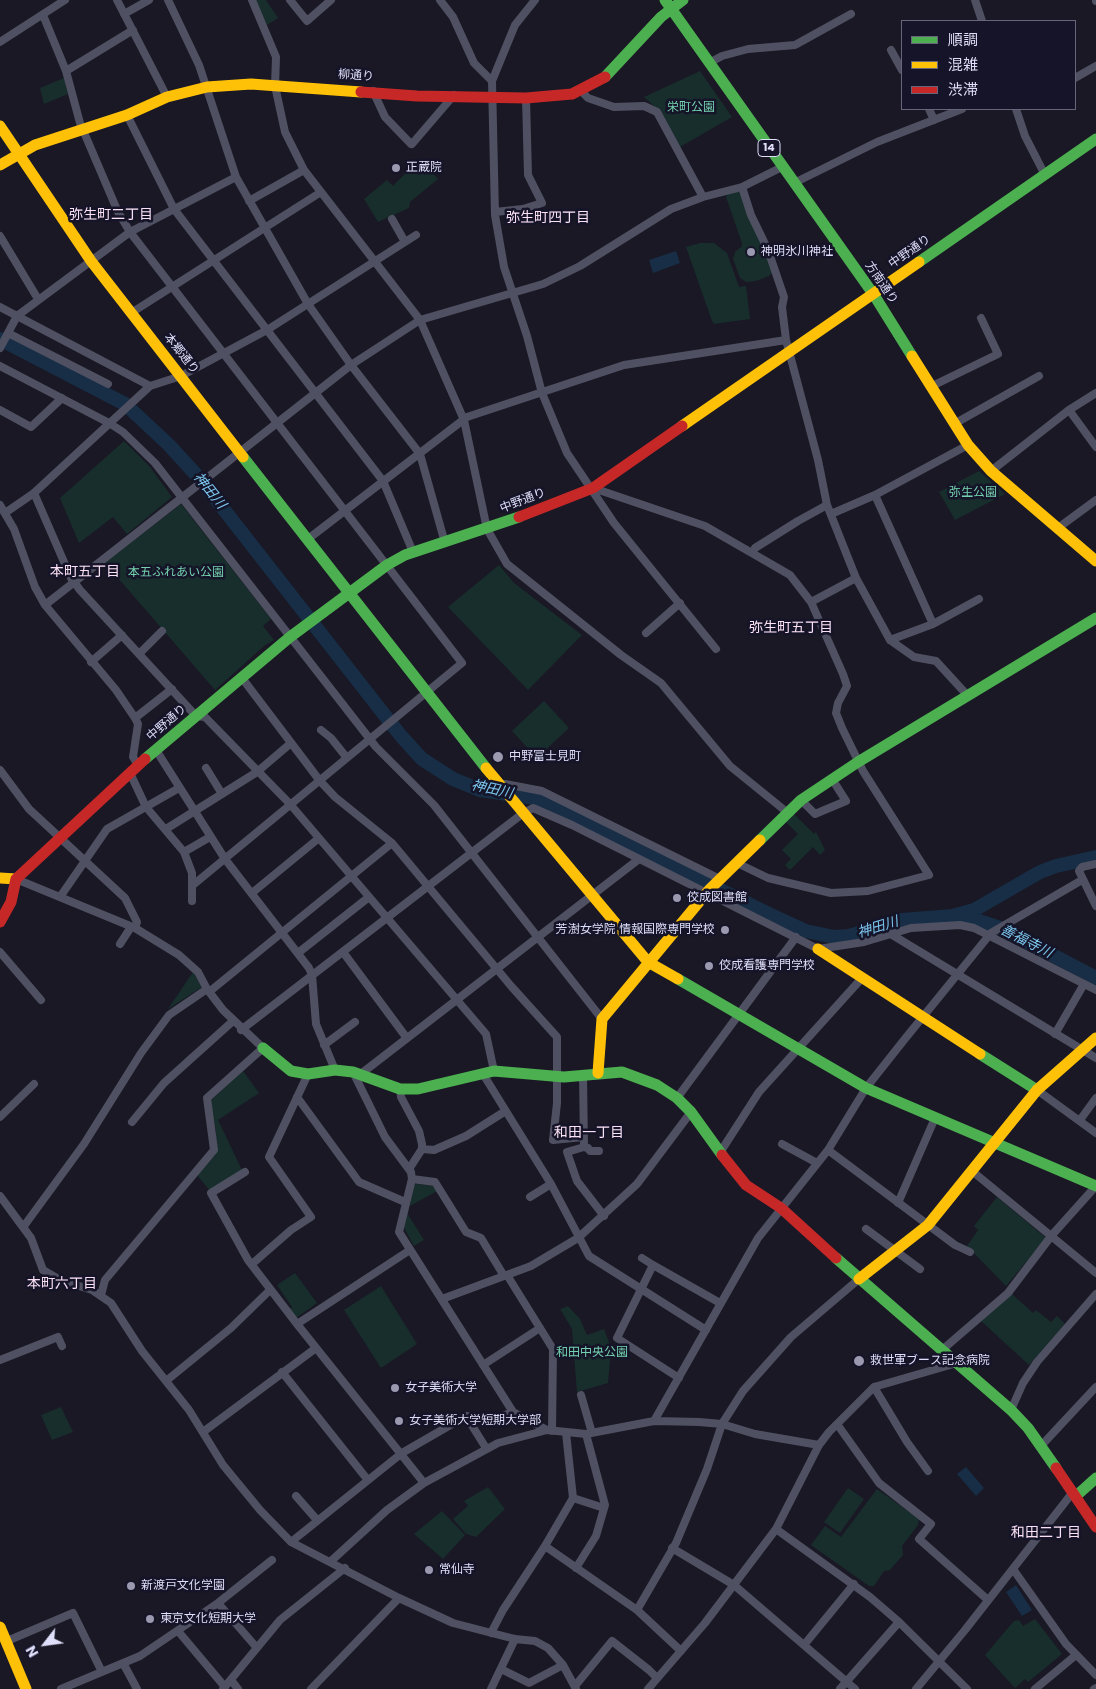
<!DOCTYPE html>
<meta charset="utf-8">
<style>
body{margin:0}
#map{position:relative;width:1096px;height:1689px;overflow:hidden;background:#191824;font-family:Poppins,"Noto Sans JP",sans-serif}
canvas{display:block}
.legend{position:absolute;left:901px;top:20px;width:175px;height:90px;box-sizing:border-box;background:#151428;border:1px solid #66657c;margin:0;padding:6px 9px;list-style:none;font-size:15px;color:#dfdffb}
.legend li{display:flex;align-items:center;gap:10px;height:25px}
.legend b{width:25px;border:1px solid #66657c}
.north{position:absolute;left:20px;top:1619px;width:50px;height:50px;-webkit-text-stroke:4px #151428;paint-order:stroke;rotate:240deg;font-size:14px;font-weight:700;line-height:20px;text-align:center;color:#dfdffb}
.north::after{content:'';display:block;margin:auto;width:18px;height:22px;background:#dfdffb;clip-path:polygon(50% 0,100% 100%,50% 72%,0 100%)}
</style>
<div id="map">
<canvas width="1096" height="1689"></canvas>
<ul class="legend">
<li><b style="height:6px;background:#4caf50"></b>順調</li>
<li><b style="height:6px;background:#ffc107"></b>混雑</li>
<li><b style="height:6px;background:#c62828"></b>渋滞</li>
</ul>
<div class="north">N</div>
</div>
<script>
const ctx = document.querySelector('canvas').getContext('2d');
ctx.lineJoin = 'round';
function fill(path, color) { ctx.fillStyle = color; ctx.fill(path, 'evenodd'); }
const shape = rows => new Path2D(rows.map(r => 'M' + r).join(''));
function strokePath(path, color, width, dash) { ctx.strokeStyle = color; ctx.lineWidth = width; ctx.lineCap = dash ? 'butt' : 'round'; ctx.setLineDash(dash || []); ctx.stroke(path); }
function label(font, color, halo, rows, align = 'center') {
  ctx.font = font + ' Poppins,"Noto Sans JP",sans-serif'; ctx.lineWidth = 5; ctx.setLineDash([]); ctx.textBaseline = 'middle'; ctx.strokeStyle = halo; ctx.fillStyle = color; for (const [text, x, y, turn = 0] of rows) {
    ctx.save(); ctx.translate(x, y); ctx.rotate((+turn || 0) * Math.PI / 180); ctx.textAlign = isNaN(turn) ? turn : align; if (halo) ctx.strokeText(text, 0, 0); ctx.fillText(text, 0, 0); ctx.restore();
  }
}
const green = shape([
 [255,0,266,0,278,18,267,25],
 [700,71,732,117,680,147,662,113,644,97],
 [64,78,68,94,44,104,40,88],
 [420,158,438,179,410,202,409,208,378,222,364,199,387,180,393,186],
 [738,187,773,272,769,276,756,281,746,282,740,278,733,259,735,252,742,246,742,243,726,197,730,188],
 [700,243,714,243,727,253,739,287,746,286,750,319,714,324,712,321,686,247],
 [124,441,150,467,172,497,127,534,113,517,79,543,60,498],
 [979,471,1005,494,955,520,939,492],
 [181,504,271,619,263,626,274,640,264,646,215,690,105,563],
 [499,565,514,583,582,635,528,690,448,607],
 [544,701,569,728,537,758,512,731],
 [794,814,814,834,816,832,825,850,820,855,813,847,790,870,785,865,791,859,782,850,798,834,786,822],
 [193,972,202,987,168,1009],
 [243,1071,259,1093,218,1120,242,1170,210,1191,197,1175,216,1154,216,1131,210,1101],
 [416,1184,433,1186,437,1191,410,1206,413,1186],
 [997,1197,1046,1238,1006,1286,967,1246,978,1230,974,1226],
 [407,1213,424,1240,414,1246,403,1226],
 [295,1273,317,1303,296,1318,289,1309,292,1307,277,1285],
 [381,1286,417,1344,381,1368,344,1310],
 [1012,1294,1033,1313,1036,1310,1051,1322,1057,1316,1065,1324,1029,1365,981,1321],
 [568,1306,580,1319,587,1335,604,1329,611,1348,608,1383,577,1392,572,1329,560,1309],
 [61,1407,73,1432,52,1440,41,1415],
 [488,1487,505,1509,476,1537,466,1534,453,1519,468,1506,464,1501],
 [848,1488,864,1499,840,1533,824,1522],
 [877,1489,919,1519,918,1525,902,1546,903,1555,890,1570,884,1571,874,1586,869,1586,811,1545,825,1526,841,1537],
 [442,1511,465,1535,443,1559,414,1534],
 [1035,1619,1062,1654,1028,1682,1025,1679,1015,1688,985,1655,1014,1621,1019,1620,1023,1626]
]);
const water = shape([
 [676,251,680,263,653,273,649,260],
 [966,1467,984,1488,976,1496,957,1474],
 [1016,1585,1032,1610,1022,1616,1006,1592]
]);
const river = shape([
 [0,339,125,404,169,445,200,479,401,736,422,759,453,779,480,790,535,798,771,915,806,931,834,937,849,936,902,920,952,916,974,910,1040,872,1056,866,1096,857],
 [958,917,973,919,1003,929,1096,978]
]);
const street = shape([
 [117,0,167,97],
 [168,0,199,65,236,177,308,304,351,365,420,454,445,543],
 [252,0,276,57,275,86,285,132,304,170,420,320,464,420,487,529,507,564,621,655,661,683,730,766,788,813],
 [290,0,307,21,331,0],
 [440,0,453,17,474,63,492,81],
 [535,0,515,25,492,81,495,215,504,267,527,336,542,393,567,453,614,523,716,649],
 [975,0,982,21],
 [1096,0,1096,1],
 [124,14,149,0],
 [43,15,66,71,80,123,118,212,130,232,462,663,193,885],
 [0,42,65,0],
 [891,50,902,70],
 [709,63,722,56,748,49,795,45,851,14],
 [66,71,133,30],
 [1075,78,1096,66],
 [373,91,385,117,411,144],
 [581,91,588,98,614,107,644,106,657,112,703,197],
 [929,109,934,120],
 [1016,109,1025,136,1045,175],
 [127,115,174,209,383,481,413,552],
 [412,144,454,95],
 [794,183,877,142,962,109],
 [742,187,751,215,768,250,784,297,782,307,786,340,818,460,827,505,856,578,890,640,914,657,936,661,968,696],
 [249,201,304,170],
 [495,212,523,209,542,203,528,175,526,98],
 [392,219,405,242],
 [0,236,38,299],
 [0,307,150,386],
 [131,313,321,192],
 [8,333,108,384],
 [0,348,17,316,130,232,236,177],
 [0,366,109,423,123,432,155,463,376,747,434,805,602,1019],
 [930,387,998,354,981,318],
 [0,410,31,427,62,398],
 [1069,410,1096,447],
 [954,424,1039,376],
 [991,471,1069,410,1096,393],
 [593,488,705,526,790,575,811,602,843,674,847,686,838,703,836,713,842,728,863,771,929,875,868,891,831,893,768,878,737,863],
 [34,493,71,578,80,590,196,716,205,717,290,804,486,1034,494,1071],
 [875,495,933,624],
 [0,505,14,529,35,587,45,605,116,690,135,718,138,724,133,757,138,765],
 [5,513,34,493,150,386,181,376,267,330,416,235],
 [831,514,875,495,968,445],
 [1058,528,1096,500],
 [308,539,467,417,624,365,786,340],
 [752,553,755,548,798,521,827,505],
 [811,602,856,578],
 [45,605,351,365,420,320,543,284,580,266,671,209,703,197,742,187,782,167],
 [646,633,680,603],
 [890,640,933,624,979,599],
 [139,654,162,631],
 [91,662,122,635],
 [242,678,320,781,335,797,392,843,511,986,557,1037,557,1103,553,1140,583,1137],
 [135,718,172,689],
 [321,730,331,738,347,758],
 [156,750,225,859,309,968,312,975,316,1024,335,1070],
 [206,768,222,794],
 [0,770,29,809,125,898,137,922,135,928],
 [130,773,146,807,184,852,192,873,192,901],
 [500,786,505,784,542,791,720,879],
 [801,800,815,814,846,801,832,779],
 [166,829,257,772,291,743],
 [184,852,210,837],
 [1096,864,1082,867,1079,871,1096,906],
 [16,879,135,928,179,955,198,972,207,989,223,1010,263,1048,207,1098,214,1150,105,1280,101,1295],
 [252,893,319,838],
 [60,897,107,829,179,788],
 [889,933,1096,1058],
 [120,944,131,927],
 [0,952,41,1000],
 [343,952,406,1037],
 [298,953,369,897],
 [209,992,392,843],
 [241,1030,522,814,533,808,572,825,818,949,864,942,911,928,960,925,974,928,1096,990],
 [1055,1034,1084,984],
 [324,1045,355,1022],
 [353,1072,385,1137,411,1172,412,1179,399,1232,513,1412],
 [362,1073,639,859],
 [483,1074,551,1184,589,1256,706,1330],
 [583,1074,584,1147,588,1148,590,1151,599,1151],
 [400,1089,401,1097,419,1131,422,1144,422,1149,409,1169],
 [1037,1090,1096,1133],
 [297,1097,359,1182,405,1202],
 [677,1098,796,937],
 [0,1117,34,1084],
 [1080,1120,1096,1098],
 [132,1122,164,1083,233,1021],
 [782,1144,817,1163],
 [584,1147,567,1152,577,1181,604,1216],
 [422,1149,434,1150,466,1136,504,1112],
 [828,1150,955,1245,970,1252],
 [721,1151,759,1092,862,978],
 [972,1171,1096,1273],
 [245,1172,211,1193,248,1260,297,1324,424,1483],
 [412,1179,435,1182,466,1232,481,1238,504,1276],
 [0,1196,31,1238,43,1270,60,1280,92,1290,111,1303,142,1351,189,1410,223,1465,260,1510,291,1542,399,1598,453,1623,515,1639,535,1641,548,1648,563,1665,576,1689],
 [530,1197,551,1184],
 [898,1203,935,1118],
 [24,1226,84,1144,141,1053,169,1015,207,989],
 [866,1229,920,1269],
 [642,1258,653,1265],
 [252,1264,291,1230,311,1217,269,1157,308,1074],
 [507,1275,553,1349,552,1431],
 [442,1299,531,1266,578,1238,637,1184,691,1112],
 [297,1324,410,1250],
 [942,1350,1008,1293,1052,1235,1096,1186],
 [0,1360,58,1337,62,1346],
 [483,1365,540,1328],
 [282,1372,367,1479],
 [679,1378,617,1338,653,1265,720,1303],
 [166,1381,231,1328,270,1290],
 [874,1387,907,1442,928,1471],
 [581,1395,592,1433],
 [1011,1410,1023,1383,1037,1362,1096,1294],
 [466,1416,486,1448],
 [654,1421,758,1238,828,1150,866,1088,904,1040,991,933,1082,880],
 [837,1424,879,1483,931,1524,919,1539,988,1600],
 [203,1432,316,1348],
 [566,1433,573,1498,604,1508],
 [1040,1447,1096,1387],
 [296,1496,317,1520],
 [776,1529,870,1597,899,1622,967,1689],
 [291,1542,402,1453,466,1416,497,1418,513,1412,547,1430,586,1434,654,1421,699,1422,722,1424,755,1434,819,1445],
 [545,1546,573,1498],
 [672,1548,734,1585,855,1689],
 [330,1562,387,1510,424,1483,498,1443,547,1430],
 [576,1568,596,1536,605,1505,586,1434],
 [1013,1569,1066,1644,1096,1675],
 [218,1603,257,1648],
 [637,1610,676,1543,707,1469,722,1424,743,1391,791,1337,859,1279],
 [178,1631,225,1687],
 [491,1633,503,1610,545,1546,637,1610,681,1651],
 [7,1641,73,1613,102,1672],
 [804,1645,854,1584],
 [123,1663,137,1689],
 [501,1669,529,1683,563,1665],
 [231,1680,238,1689],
 [575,1686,612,1641,649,1670,657,1678],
 [61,1689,140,1656,218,1603,272,1560],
 [223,1689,280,1620,345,1568],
 [311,1689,399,1598],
 [491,1689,515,1639],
 [648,1689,705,1623,776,1529,819,1445,829,1432,874,1387,957,1363],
 [840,1689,899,1622],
 [916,1689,965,1630,1073,1492],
 [1035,1689,1076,1655],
 [1094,1689,1096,1688]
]);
const fast = shape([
 [665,0,874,295,912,356],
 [605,77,661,17,683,0],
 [919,262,1096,139],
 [243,457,486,768],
 [145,759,290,637,387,565,405,555,519,517],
 [760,840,801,800,858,762,1096,618],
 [678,979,866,1088,1096,1186],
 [263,1048,291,1071,308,1074,335,1070,353,1072,400,1089,418,1089,494,1071,564,1077,622,1072,657,1085,677,1098,691,1112,722,1155],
 [980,1054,1037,1090],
 [836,1258,1011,1410,1028,1428,1056,1468],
 [1076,1496,1096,1478]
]);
const slow = shape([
 [0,126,91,261,243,457],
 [0,165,35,145,127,115,167,97,207,87,251,84,361,92],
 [912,356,968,445,991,471,1096,561],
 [682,426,919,262],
 [486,768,648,962,678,979],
 [0,878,16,879],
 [818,949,980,1054],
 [598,1073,602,1019,709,890,760,840],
 [859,1279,928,1225,1037,1090,1096,1038],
 [0,1627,26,1689]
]);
const jam = shape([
 [361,92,417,96,526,98,572,94,605,77],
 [519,517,593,488,682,426],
 [0,922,11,902,16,879,145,759],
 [722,1155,746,1185,781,1208,836,1258],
 [1056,1468,1096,1527]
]);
const markers = [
 [396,168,5,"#9a99b0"],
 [751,252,5,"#9a99b0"],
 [498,757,6,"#9a99b0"],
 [677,898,5,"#9a99b0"],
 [725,930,5,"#9a99b0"],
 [709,966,5,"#9a99b0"],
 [859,1361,6,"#9a99b0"],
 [395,1388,5,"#9a99b0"],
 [399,1421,5,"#9a99b0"],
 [429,1570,5,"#9a99b0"],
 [131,1586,5,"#9a99b0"],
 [150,1619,5,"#9a99b0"]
];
const shields = [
 [769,148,22]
];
const shieldNames = [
 ["14",769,148]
];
const streetNames = [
 ["柳通り",356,76,4],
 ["中野通り",910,252,-35],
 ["方南通り",881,283,56],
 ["本郷通り",181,354,52],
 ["中野通り",523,501,-21],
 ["中野通り",167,723,-41]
];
const parkNames = [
 ["栄町公園",691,108],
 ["弥生公園",973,493],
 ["本五ふれあい公園",176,573],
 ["和田中央公園",592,1353]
];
const poiNames = [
 ["正蔵院",406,168],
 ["神明氷川神社",761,252],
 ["中野富士見町",509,757],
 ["佼成図書館",687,898],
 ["芳澍女学院 情報国際専門学校",715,930,"right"],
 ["佼成看護専門学校",719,966],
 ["救世軍ブース記念病院",870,1361],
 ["女子美術大学",405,1388],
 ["女子美術大学短期大学部",409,1421],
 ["常仙寺",439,1570],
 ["新渡戸文化学園",141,1586],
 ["東京文化短期大学",160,1619]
];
const neighbourhoodNames = [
 ["弥生町二丁目",111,215],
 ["弥生町四丁目",548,218],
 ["本町五丁目",85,572],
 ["弥生町五丁目",791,628],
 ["和田一丁目",589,1133],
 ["本町六丁目",62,1284],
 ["和田二丁目",1046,1533]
];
const waterNames = [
 ["神田川",209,491,51],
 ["神田川",492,790,12],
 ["神田川",878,928,-17],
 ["善福寺川",1026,942,27]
];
fill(green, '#182e2c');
fill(water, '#172e46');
strokePath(river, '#172e46', 14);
strokePath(street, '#4f5062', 8);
strokePath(fast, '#4caf50', 11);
strokePath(slow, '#ffc107', 11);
strokePath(jam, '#c62828', 11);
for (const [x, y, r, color] of markers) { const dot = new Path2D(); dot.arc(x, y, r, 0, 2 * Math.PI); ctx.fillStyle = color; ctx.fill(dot); strokePath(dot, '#151428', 2); }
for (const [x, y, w] of shields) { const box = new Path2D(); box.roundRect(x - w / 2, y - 8.5, w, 17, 4); ctx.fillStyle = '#151428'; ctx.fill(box); strokePath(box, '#dfdffb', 1); }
label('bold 11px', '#dfdffb', null, shieldNames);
label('12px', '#dfdffb', '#151428', streetNames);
label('12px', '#74d2af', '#151428', parkNames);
label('12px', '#dfdffb', '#151428', poiNames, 'left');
label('14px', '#fbe1f4', '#151428', neighbourhoodNames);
label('italic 14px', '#7bc5ed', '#151428', waterNames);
</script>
